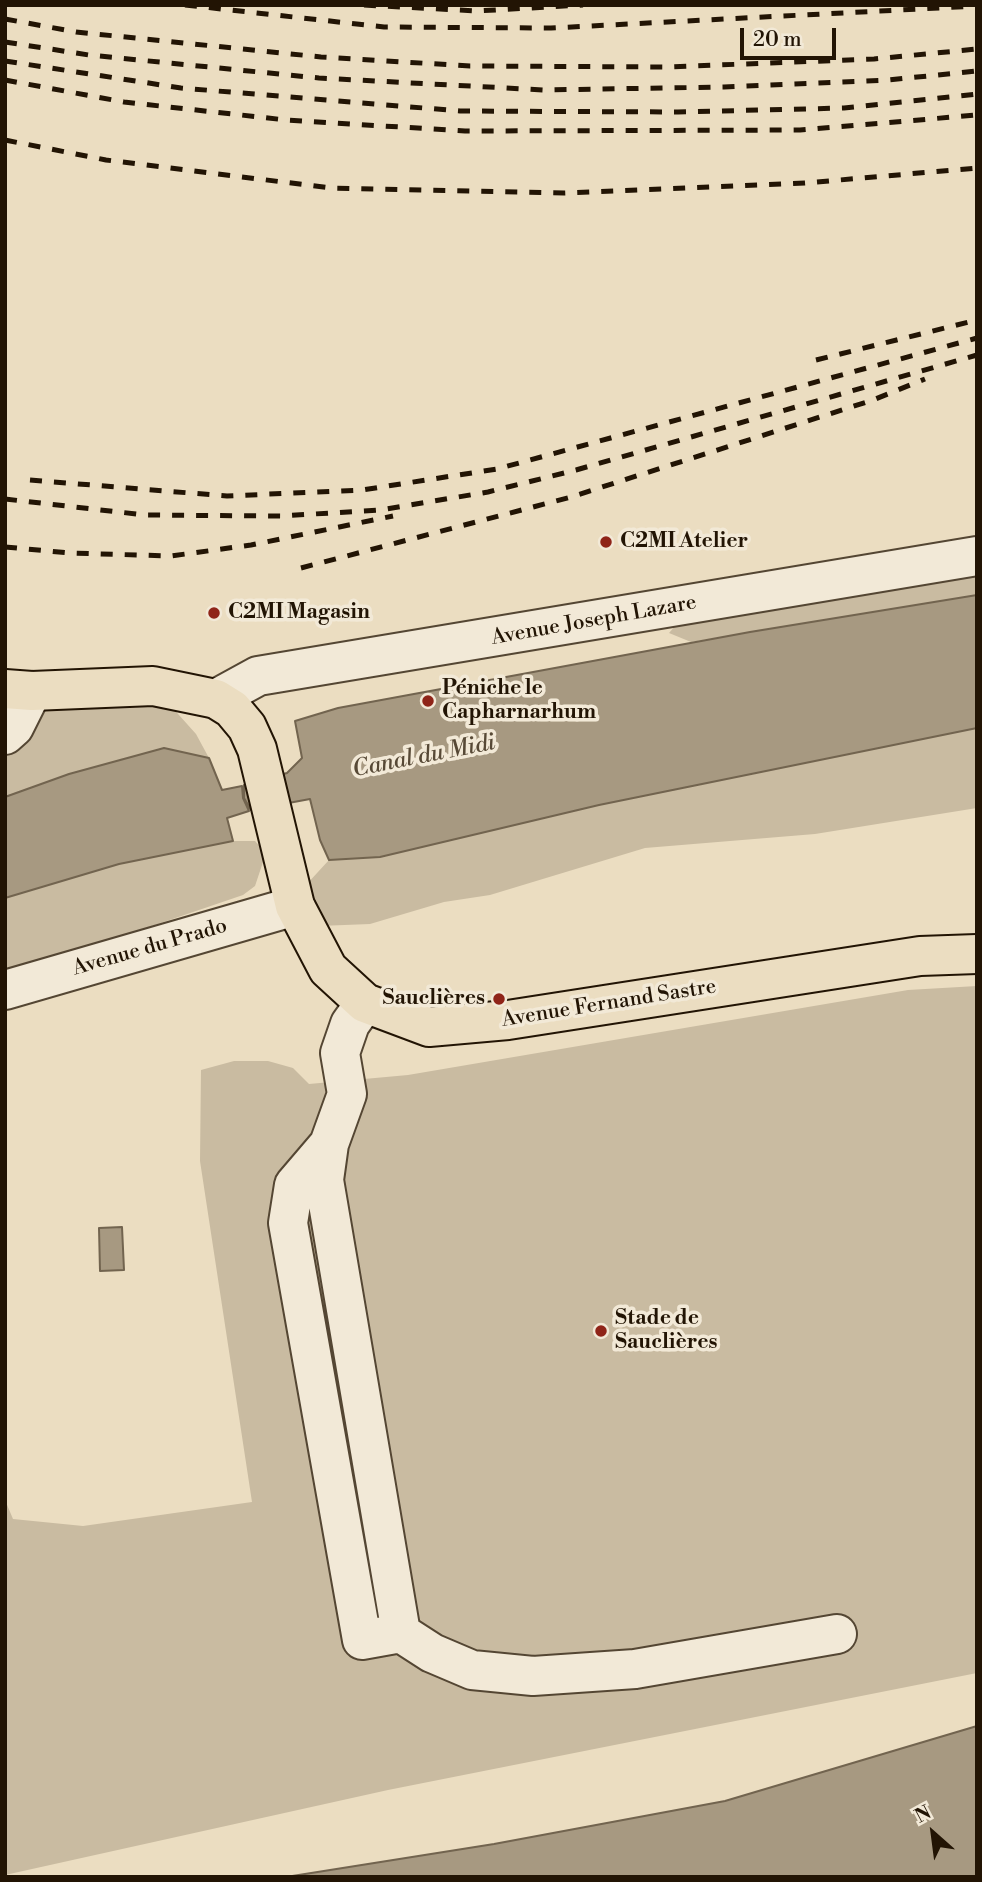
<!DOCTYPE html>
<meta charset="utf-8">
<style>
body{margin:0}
#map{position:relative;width:982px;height:1882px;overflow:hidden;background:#ebddc1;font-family:"Libre Bodoni",serif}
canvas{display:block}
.frame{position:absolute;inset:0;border:7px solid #221404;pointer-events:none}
.north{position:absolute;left:898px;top:1798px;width:70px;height:70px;-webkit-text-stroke:5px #f2e9d7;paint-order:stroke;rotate:332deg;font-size:19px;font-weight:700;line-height:28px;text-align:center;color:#221404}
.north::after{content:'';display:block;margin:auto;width:24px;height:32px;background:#221404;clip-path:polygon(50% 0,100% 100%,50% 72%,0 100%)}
.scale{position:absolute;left:740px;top:28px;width:96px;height:32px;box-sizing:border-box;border:4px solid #221404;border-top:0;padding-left:9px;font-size:21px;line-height:24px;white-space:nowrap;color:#221404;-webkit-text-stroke:5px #f2e9d7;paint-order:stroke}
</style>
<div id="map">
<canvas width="982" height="1882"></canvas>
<div class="frame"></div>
<div class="north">N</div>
<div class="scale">20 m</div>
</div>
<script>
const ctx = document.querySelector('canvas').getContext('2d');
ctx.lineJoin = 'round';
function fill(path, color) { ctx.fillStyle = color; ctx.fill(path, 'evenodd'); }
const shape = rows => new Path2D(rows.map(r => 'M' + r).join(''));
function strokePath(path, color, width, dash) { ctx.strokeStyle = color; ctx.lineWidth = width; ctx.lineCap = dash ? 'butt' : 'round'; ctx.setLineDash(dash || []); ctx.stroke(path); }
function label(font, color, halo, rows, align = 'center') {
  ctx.font = font + ' "Libre Bodoni",serif'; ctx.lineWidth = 7; ctx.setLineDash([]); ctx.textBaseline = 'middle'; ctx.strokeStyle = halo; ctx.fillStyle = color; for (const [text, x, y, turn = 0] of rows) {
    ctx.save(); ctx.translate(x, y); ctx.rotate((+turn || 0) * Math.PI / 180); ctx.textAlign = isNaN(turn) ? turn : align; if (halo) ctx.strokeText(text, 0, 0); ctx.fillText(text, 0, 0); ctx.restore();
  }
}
const green = shape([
 [977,568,977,595,691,642,669,633,684,616],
 [153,686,196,734,209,758,164,748,69,774,5,797,5,729,32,691],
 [977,728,977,808,815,834,645,848,490,895,444,902,370,924,319,926,306,885,329,860,405,851,599,805],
 [233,841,255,841,266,853,255,886,243,895,5,976,5,898,119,864],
 [977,986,977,1673,388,1790,5,1875,5,1500,13,1519,83,1526,252,1502,200,1161,201,1070,234,1061,268,1061,293,1068,309,1084,408,1075,908,990]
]);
const water = shape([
 [977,595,977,728,599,805,380,857,329,860,320,840,310,799,251,810,244,798,244,785,287,773,302,758,295,721,338,708,750,632,977,595],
 [164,748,209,758,222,790,242,786,243,798,249,811,227,818,233,841,119,864,5,898,5,797,69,774,164,748],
 [122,1227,124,1270,100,1271,99,1228,122,1227],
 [977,1726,977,1877,286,1877,494,1844,725,1801,977,1726]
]);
const minor = shape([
 [216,699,258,676,977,556],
 [5,735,14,727,32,691],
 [5,990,295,906],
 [365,1003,350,1024,340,1053,347,1094,329,1144,324,1180,401,1633,432,1653,472,1670,533,1676,635,1669,837,1634],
 [329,1144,294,1185,288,1223,362,1640,401,1633]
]);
const major = shape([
 [5,689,32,691,153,686,216,699,232,709,247,727,257,749,295,906,328,969,365,1003,429,1027,508,1020,920,956,977,954]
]);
const rail = shape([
 [185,5,384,27,551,28,977,6],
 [364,5,477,11,583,5],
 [5,19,76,32,321,57,470,66,666,67,874,59,977,49],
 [5,42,89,55,319,78,544,90,724,87,888,80,977,71],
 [5,61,181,88,460,111,678,112,844,108,977,94],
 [5,80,124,102,286,120,465,131,800,130,977,115],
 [5,140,106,160,331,188,564,193,805,183,977,168],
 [816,360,977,320],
 [30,480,227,496,362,490,497,469,977,338],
 [5,499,145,515,281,516,380,510,488,492,576,470,977,355],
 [5,547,70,553,171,556,251,545,393,516],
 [301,568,571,497,873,400,925,379]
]);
const markers = [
 [606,542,7,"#8f2418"],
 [214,613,7,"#8f2418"],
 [428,701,7,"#8f2418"],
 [499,999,7,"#8f2418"],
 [601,1331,7,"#8f2418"]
];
const poiNames = [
 ["C2MI Atelier",620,542],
 ["C2MI Magasin",228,613],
 ["Péniche le",442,689],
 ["Capharnarhum",442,713],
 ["Sauclières",485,999,"right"],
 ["Stade de",615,1319],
 ["Sauclières",615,1343]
];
const streetNames = [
 ["Avenue Joseph Lazare",594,621,-10],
 ["Avenue du Prado",150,948,-16],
 ["Avenue Fernand Sastre",609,1004,-9]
];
const waterNames = [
 ["Canal du Midi",424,757,-11]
];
fill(green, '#c9bba1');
fill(water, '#a79981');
strokePath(water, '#72644f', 2);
strokePath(minor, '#544633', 42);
strokePath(major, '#221404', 42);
strokePath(minor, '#f2e9d7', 38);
strokePath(major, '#ebddc1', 38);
strokePath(rail, '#221404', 5, [12, 12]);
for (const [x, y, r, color] of markers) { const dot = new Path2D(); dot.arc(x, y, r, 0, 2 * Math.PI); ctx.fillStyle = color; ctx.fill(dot); strokePath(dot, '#f2e9d7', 2.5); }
label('bold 21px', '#221404', '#f2e9d7', poiNames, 'left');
label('21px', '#221404', '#f2e9d7', streetNames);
label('italic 23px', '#574936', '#f2e9d7', waterNames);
</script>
